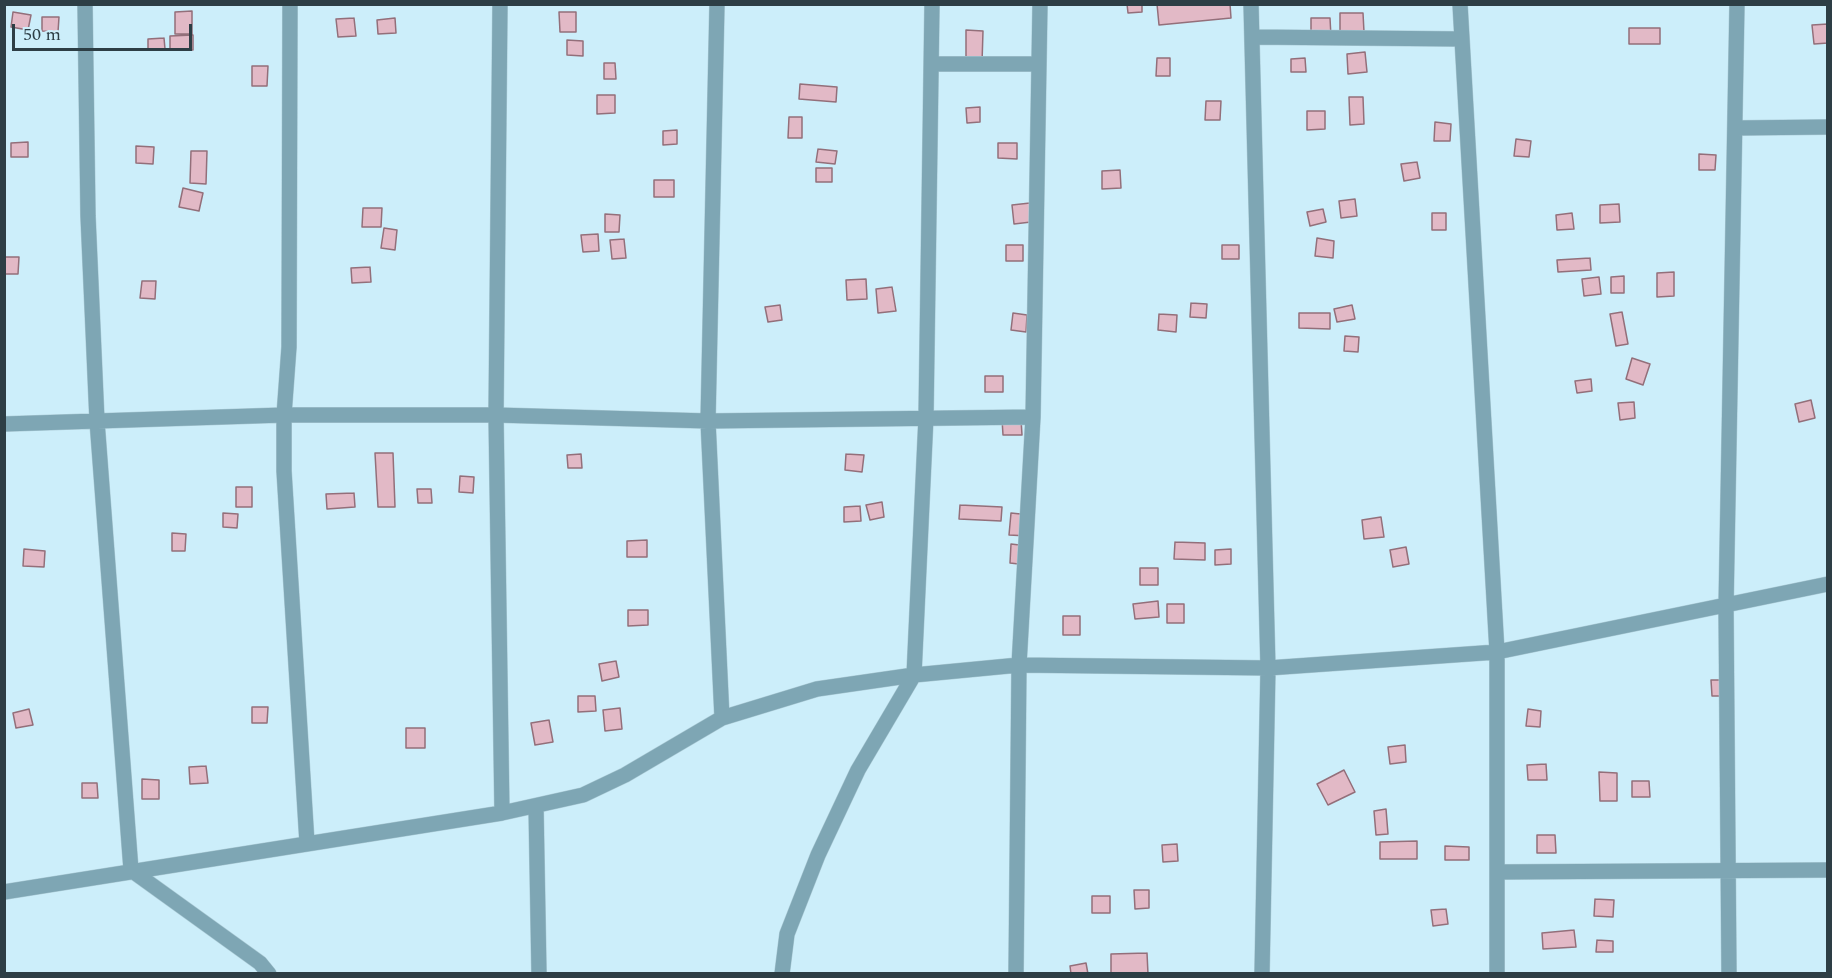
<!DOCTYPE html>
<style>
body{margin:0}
#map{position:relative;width:1832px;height:978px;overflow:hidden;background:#cceefa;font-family:Spectral,serif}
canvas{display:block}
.frame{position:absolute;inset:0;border:6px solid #2d3e45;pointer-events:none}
.scale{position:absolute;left:12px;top:24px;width:180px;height:27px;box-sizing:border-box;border:3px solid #2d3e45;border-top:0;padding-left:8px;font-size:18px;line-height:21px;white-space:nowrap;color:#2d3e45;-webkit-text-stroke:4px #cceefa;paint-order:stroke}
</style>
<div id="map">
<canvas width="1832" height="978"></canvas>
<div class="frame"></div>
<div class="scale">50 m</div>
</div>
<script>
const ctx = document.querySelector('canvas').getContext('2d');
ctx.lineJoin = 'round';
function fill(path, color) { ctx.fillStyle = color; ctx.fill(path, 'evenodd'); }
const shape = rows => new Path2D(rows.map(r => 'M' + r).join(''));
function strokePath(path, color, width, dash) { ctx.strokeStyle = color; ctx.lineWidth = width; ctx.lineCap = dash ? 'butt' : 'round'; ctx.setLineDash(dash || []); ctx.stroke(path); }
const building = shape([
 [1127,4,1142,4,1142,12,1128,13,1127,4],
 [1157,4,1230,4,1231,18,1159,25,1157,4],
 [192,11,192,34,175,34,175,12,192,11],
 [13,12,31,15,28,30,11,27,13,12],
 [559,12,576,12,576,32,560,32,559,12],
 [1340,13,1363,13,1364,32,1340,32,1340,13],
 [42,17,59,17,58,32,42,31,42,17],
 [354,18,356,36,338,37,336,19,354,18],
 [395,18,396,33,378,34,377,20,395,18],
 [1311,18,1330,18,1331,37,1311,38,1311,18],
 [1828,24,1828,43,1814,44,1812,25,1828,24],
 [1629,28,1660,28,1660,44,1629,44,1629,28],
 [966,30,983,31,982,63,966,62,966,30],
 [193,35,193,50,170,50,170,36,193,35],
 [164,38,165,49,148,50,148,39,164,38],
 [567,40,583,41,583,56,567,55,567,40],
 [1365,52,1367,72,1348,74,1347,54,1365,52],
 [1157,58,1170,58,1170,76,1156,76,1157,58],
 [1305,58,1306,72,1291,72,1291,59,1305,58],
 [604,63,615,63,616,79,604,79,604,63],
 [252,66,268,66,267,86,252,86,252,66],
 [800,84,837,87,836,102,799,99,800,84],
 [597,95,615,95,615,113,597,114,597,95],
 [1349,97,1363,97,1364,124,1350,125,1349,97],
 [1206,101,1221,101,1220,120,1205,120,1206,101],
 [980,107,980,122,967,123,966,108,980,107],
 [1307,111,1325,111,1325,129,1307,130,1307,111],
 [789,117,802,117,802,138,788,138,789,117],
 [1435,122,1451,124,1450,141,1434,141,1435,122],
 [677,130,677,144,663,145,663,131,677,130],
 [1516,139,1531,141,1529,157,1514,156,1516,139],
 [28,142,28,157,11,157,11,143,28,142],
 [998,143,1017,143,1017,159,998,158,998,143],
 [136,146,154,147,153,164,136,163,136,146],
 [818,149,837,151,835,164,816,162,818,149],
 [191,151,207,151,206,184,190,183,191,151],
 [1699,154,1716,155,1715,170,1699,170,1699,154],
 [1417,162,1420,178,1404,181,1401,164,1417,162],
 [816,168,832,168,832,182,816,182,816,168],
 [1120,170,1121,188,1102,189,1102,171,1120,170],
 [654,180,674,180,674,197,654,197,654,180],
 [183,188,203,193,199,211,179,207,183,188],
 [1355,199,1357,216,1341,218,1339,201,1355,199],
 [1030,203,1031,222,1014,224,1012,205,1030,203],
 [1619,204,1620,222,1600,223,1600,205,1619,204],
 [363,208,382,208,381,227,362,227,363,208],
 [1323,209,1326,222,1310,226,1307,212,1323,209],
 [1432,213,1446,213,1446,230,1432,230,1432,213],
 [1572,213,1574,229,1557,230,1556,215,1572,213],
 [605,214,620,215,619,232,605,232,605,214],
 [384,228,397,230,395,250,381,248,384,228],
 [598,234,599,251,583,252,581,235,598,234],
 [1317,238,1334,241,1333,258,1315,256,1317,238],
 [624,239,626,258,612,259,610,240,624,239],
 [1006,245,1023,245,1023,261,1006,261,1006,245],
 [1222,245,1239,245,1239,259,1222,259,1222,245],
 [4,257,19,257,18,274,4,274,4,257],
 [1590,258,1591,270,1558,272,1557,260,1590,258],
 [370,267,371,282,352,283,351,268,370,267],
 [1674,272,1674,296,1657,297,1657,273,1674,272],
 [1624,276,1624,293,1611,293,1611,277,1624,276],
 [1599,277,1601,294,1584,296,1582,279,1599,277],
 [866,279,867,299,847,300,846,280,866,279],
 [142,281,156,281,155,299,140,298,142,281],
 [892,287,896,311,878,313,876,289,892,287],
 [1191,303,1207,304,1206,318,1190,317,1191,303],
 [780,305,782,320,768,322,765,307,780,305],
 [1352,305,1355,319,1337,322,1334,309,1352,305],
 [1622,312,1628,344,1616,346,1610,314,1622,312],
 [1013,313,1027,315,1026,332,1011,330,1013,313],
 [1299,313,1330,313,1330,329,1299,328,1299,313],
 [1159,314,1177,315,1176,332,1158,330,1159,314],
 [1345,336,1359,337,1358,352,1344,351,1345,336],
 [1632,358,1650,364,1643,385,1626,379,1632,358],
 [985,376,1003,376,1003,392,985,392,985,376],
 [1591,379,1592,391,1577,393,1575,381,1591,379],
 [1811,400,1815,418,1799,422,1795,404,1811,400],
 [1634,402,1635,418,1620,420,1618,403,1634,402],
 [1002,419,1021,419,1022,435,1003,435,1002,419],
 [375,453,393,453,395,507,378,507,375,453],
 [581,454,582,468,568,468,567,455,581,454],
 [846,454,864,455,862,472,845,470,846,454],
 [460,476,474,477,473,493,459,492,460,476],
 [236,487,252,487,252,507,236,507,236,487],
 [417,489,431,489,432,503,418,503,417,489],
 [354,493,355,507,327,509,326,494,354,493],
 [882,502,884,517,870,520,866,505,882,502],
 [960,505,1002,507,1001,521,959,519,960,505],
 [860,506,861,521,844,522,844,507,860,506],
 [223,513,238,514,237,528,223,527,223,513],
 [1011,513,1030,515,1028,536,1009,535,1011,513],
 [1381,517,1384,537,1364,539,1362,520,1381,517],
 [172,533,186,534,185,551,172,551,172,533],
 [647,540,647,557,627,557,627,541,647,540],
 [1175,542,1205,543,1205,560,1174,559,1175,542],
 [1011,544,1028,546,1027,565,1010,563,1011,544],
 [1406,547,1409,564,1393,567,1390,550,1406,547],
 [24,549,45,551,44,567,23,566,24,549],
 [1231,549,1231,564,1215,565,1215,550,1231,549],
 [1140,568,1158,568,1158,585,1140,585,1140,568],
 [1158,601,1159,617,1135,619,1133,604,1158,601],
 [1167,604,1184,604,1184,623,1167,623,1167,604],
 [628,610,648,610,648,625,628,626,628,610],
 [1063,616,1080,616,1080,635,1063,635,1063,616],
 [616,661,619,677,602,681,599,664,616,661],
 [1711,680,1727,680,1727,696,1712,696,1711,680],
 [578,696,595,696,596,711,578,712,578,696],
 [252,707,268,707,267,723,252,723,252,707],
 [620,708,622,729,605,731,603,710,620,708],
 [29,709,33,725,16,728,13,713,29,709],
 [1528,709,1541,711,1540,727,1526,726,1528,709],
 [549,720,553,742,535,745,531,723,549,720],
 [406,728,425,728,425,748,406,748,406,728],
 [1405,745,1406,762,1390,764,1388,747,1405,745],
 [1546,764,1547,780,1528,780,1527,765,1546,764],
 [206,766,208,783,190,784,189,767,206,766],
 [1344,770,1355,792,1328,805,1317,784,1344,770],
 [1599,772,1617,773,1617,801,1600,801,1599,772],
 [142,779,159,780,159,799,142,799,142,779],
 [1632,781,1649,781,1650,797,1632,797,1632,781],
 [82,783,97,783,98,798,82,798,82,783],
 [1386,809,1388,834,1376,835,1374,811,1386,809],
 [1537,835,1555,835,1556,853,1537,853,1537,835],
 [1417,841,1417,859,1380,859,1380,842,1417,841],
 [1177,844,1178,861,1163,862,1162,845,1177,844],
 [1445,846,1469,847,1469,860,1445,860,1445,846],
 [1134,890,1149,890,1149,908,1135,909,1134,890],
 [1092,896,1110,896,1110,913,1092,913,1092,896],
 [1595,899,1614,900,1613,917,1594,916,1595,899],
 [1446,909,1448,924,1433,926,1431,910,1446,909],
 [1574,930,1576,947,1543,949,1542,933,1574,930],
 [1597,940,1613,941,1613,952,1596,952,1597,940],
 [1147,953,1148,974,1111,974,1111,954,1147,953],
 [1086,963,1088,974,1071,974,1070,966,1086,963]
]);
const street = shape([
 [85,4,88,216,97,421,131,870,260,963,269,974],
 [290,4,289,347,284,415,284,471,307,843],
 [500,4,496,415,502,813],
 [717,4,708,421,722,718],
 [1251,4,1268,668,1262,974],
 [1460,4,1497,652,1497,974],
 [1252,37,1460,39],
 [933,64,1039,64],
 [1736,128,1828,127],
 [4,424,284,415,496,415,708,421,1033,417],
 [536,806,539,974],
 [1498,872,1828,870],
 [4,892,502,813,583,795,625,775,722,718,817,689,914,675,1019,665,1268,668,1497,652,1828,584],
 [782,974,787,934,818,855,858,770,914,675,926,417,932,4],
 [1016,974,1019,665,1033,417,1040,4],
 [1729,974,1726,607,1737,4]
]);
fill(building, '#e2b9c6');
strokePath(building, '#936f7a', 1.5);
strokePath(street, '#accbd6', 16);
strokePath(street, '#7ea6b4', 15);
</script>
